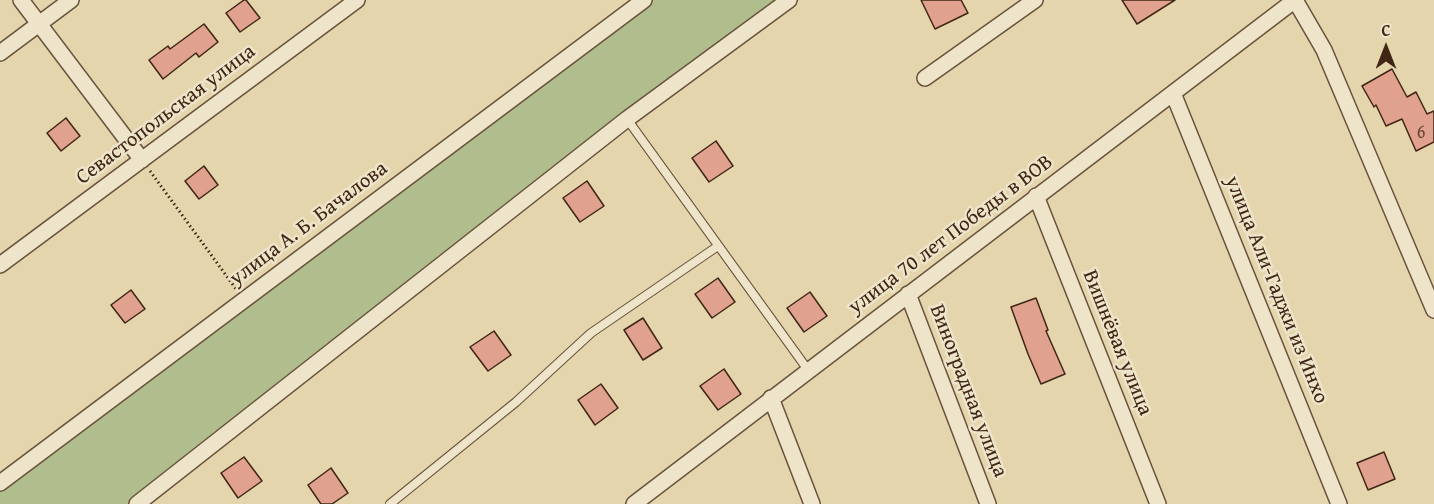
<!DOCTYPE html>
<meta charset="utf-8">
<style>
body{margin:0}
#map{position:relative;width:1434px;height:504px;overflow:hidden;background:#e4d5ad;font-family:"Gentium Book Plus",serif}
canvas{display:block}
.north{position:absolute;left:1356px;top:18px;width:60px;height:60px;-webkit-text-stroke:4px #ede4ca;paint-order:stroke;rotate:0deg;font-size:16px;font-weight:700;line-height:24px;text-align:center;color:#402615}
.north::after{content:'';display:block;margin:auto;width:21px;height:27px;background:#402615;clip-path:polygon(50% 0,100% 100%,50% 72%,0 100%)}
</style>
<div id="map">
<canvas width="1434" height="504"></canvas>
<div class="north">С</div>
</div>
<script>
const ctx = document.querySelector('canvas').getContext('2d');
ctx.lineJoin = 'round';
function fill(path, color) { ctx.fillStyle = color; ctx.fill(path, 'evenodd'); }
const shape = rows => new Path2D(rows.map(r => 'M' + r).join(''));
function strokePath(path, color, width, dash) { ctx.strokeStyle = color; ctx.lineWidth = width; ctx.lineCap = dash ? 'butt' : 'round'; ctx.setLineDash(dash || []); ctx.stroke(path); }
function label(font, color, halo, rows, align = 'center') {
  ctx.font = font + ' "Gentium Book Plus",serif'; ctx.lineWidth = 5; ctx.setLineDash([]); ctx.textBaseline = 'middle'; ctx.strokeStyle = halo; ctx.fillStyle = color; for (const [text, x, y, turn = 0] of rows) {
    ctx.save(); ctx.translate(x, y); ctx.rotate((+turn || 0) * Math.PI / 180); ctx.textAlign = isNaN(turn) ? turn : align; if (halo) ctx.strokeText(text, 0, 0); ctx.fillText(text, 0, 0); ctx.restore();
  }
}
const green = shape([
 [644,0,799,0,130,504,0,504,0,490]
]);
const building = shape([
 [244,0,246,0,260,18,240,32,226,13,244,0],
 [921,0,961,0,968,13,935,29,921,0],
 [1122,0,1175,0,1137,24,1122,0],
 [204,24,218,42,199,57,196,53,163,79,149,60,168,46,170,49,204,24],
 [1392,69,1407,97,1416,92,1427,114,1434,111,1434,142,1416,151,1402,119,1386,126,1376,105,1374,107,1362,86,1392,69],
 [66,118,80,136,61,151,47,133,66,118],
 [716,141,733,166,709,182,692,158,716,141],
 [204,166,218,185,199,199,185,181,204,166],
 [587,181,604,206,580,222,563,198,587,181],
 [718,278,735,302,712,318,695,294,718,278],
 [131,290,145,309,125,323,111,305,131,290],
 [810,292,827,316,804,332,787,308,810,292],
 [1036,298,1048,330,1046,331,1065,374,1041,384,1028,354,1011,307,1036,298],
 [643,318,662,348,643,360,624,330,643,318],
 [494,331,511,355,488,371,470,347,494,331],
 [724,369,741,394,718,410,700,386,724,369],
 [601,384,618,408,595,425,578,400,601,384],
 [1384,452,1395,479,1368,490,1357,463,1384,452],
 [244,457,262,481,238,498,221,473,244,457],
 [331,468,348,493,332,504,321,504,308,485,331,468]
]);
const path = shape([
 [150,171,236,289]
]);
const service = shape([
 [627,119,808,370],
 [390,504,516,402,591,333,718,246]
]);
const minor = shape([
 [21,0,142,160],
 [1295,0,1324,50,1434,310],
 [0,53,71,0],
 [925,78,1035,0],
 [1173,93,1339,504],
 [1036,196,1158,504],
 [0,265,357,0],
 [908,294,988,504],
 [771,398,812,504],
 [0,483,644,0],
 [137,504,627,119,789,0],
 [634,504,1295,0]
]);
const numberNames = [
 ["6",1421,133]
];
const streetNames = [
 ["Севастопольская улица",166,115,-37],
 ["улица А. Б. Бачалова",309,224,-37],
 ["улица 70 лет Победы в ВОВ",951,235,-37],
 ["улица Али-Гаджи из Инхо",1276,290,68],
 ["Вишнёвая улица",1117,343,68],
 ["Виноградная улица",968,391,69]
];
fill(green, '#b0be8d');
fill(building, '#e0a28f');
strokePath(building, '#402615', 1.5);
strokePath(service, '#69523b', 10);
strokePath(minor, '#69523b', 18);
strokePath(path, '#402615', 3, [1.5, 3]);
strokePath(service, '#ede4ca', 8);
strokePath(minor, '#ede4ca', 15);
label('18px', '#684534', null, numberNames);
label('21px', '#402615', '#ede4ca', streetNames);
</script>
